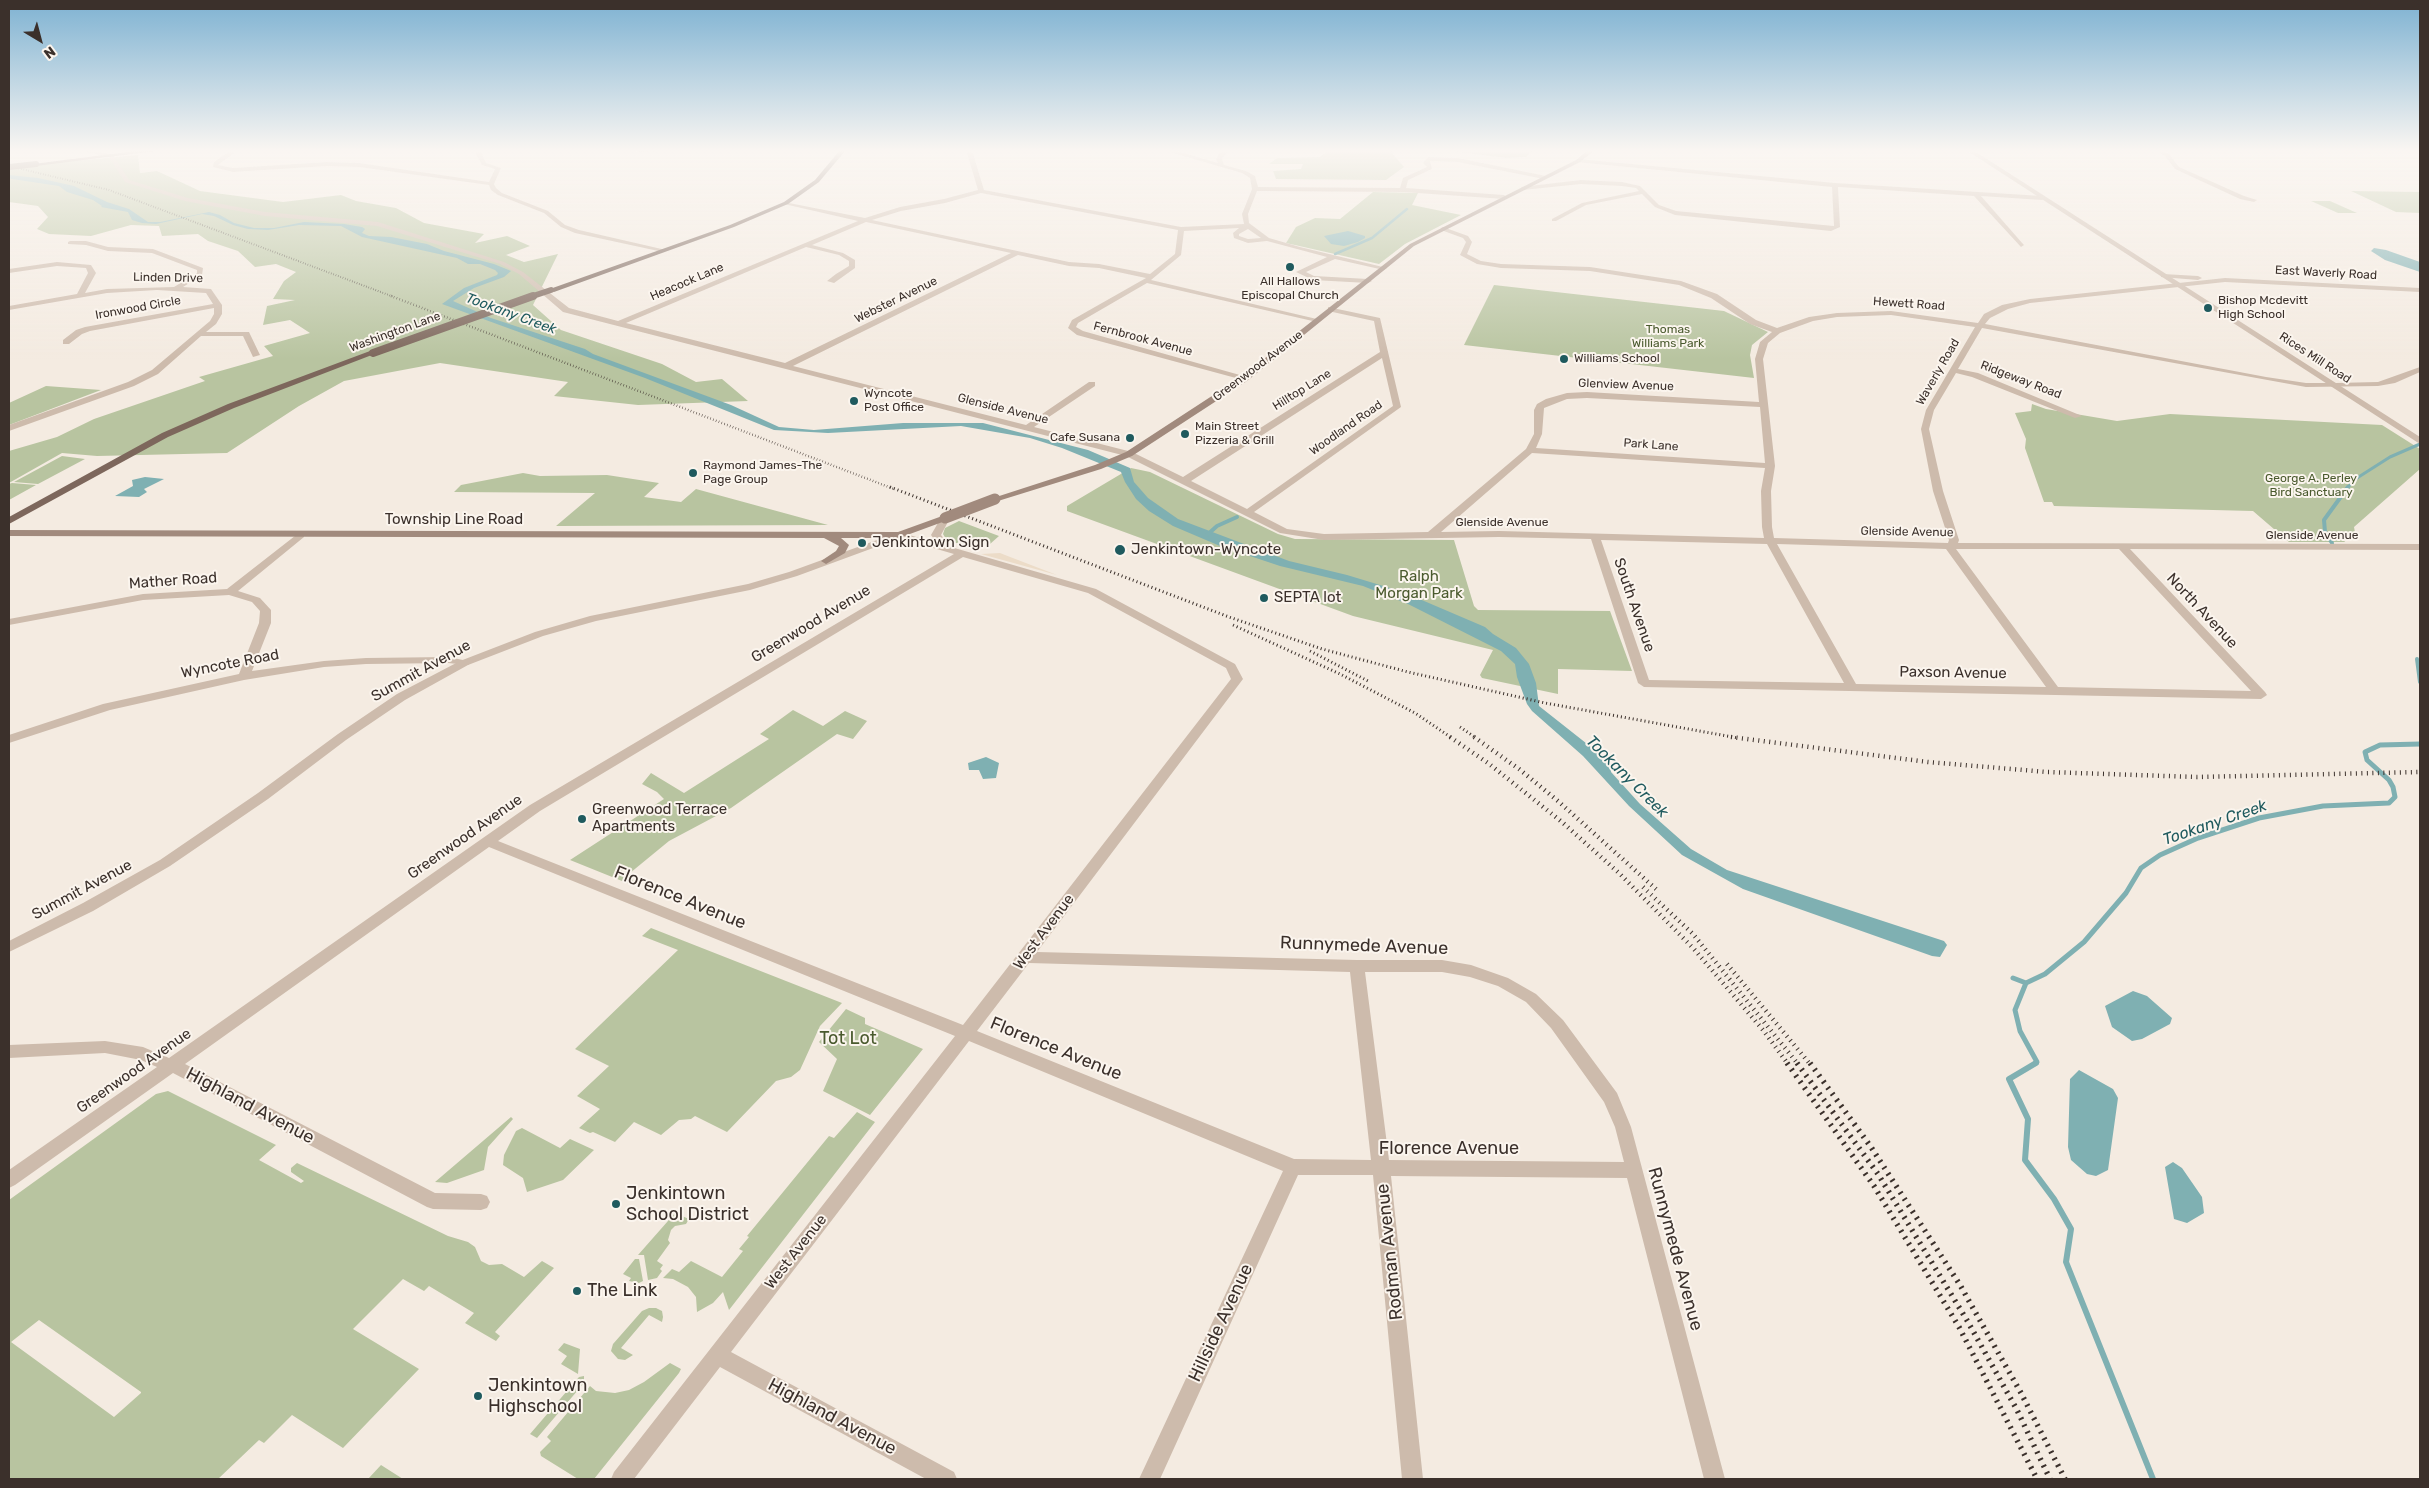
<!DOCTYPE html>
<style>
body{margin:0}
#map{position:relative;width:2429px;height:1488px;overflow:hidden;background:#f4ebe1;font-family:Rubik,sans-serif}
canvas{display:block}
.frame{position:absolute;inset:0;border:10px solid #3b302b;pointer-events:none}
.north{position:absolute;left:15px;top:15px;width:50px;height:50px;-webkit-text-stroke:4px #fbf5ee;paint-order:stroke;rotate:143deg;font-size:14px;font-weight:700;line-height:20px;text-align:center;color:#3b302b}
.north::after{content:'';display:block;margin:auto;width:18px;height:22px;background:#3b302b;clip-path:polygon(50% 0,100% 100%,50% 72%,0 100%)}
</style>
<div id="map">
<canvas width="2429" height="1488"></canvas>
<div class="frame"></div>
<div class="north">N</div>
</div>
<script>
const ctx = document.querySelector('canvas').getContext('2d');
ctx.lineJoin = 'round';
function fill(path, color) { ctx.fillStyle = color; ctx.fill(path, 'evenodd'); }
const shape = rows => new Path2D(rows.map(r => 'M' + r).join(''));
function strokePath(path, color, width, dash) { ctx.strokeStyle = color; ctx.lineWidth = width; ctx.lineCap = dash ? 'butt' : 'round'; ctx.setLineDash(dash || []); ctx.stroke(path); }
function label(font, color, halo, rows, align = 'center') {
  ctx.font = font + ' Rubik,sans-serif'; ctx.lineWidth = 4; ctx.setLineDash([]); ctx.textBaseline = 'middle'; ctx.strokeStyle = halo; ctx.fillStyle = color; for (const [text, x, y, turn = 0] of rows) {
    ctx.save(); ctx.translate(x, y); ctx.rotate((+turn || 0) * Math.PI / 180); ctx.textAlign = isNaN(turn) ? turn : align; if (halo) ctx.strokeText(text, 0, 0); ctx.fillText(text, 0, 0); ctx.restore();
  }
}
const green = shape([
 [1393,150,1391,152,1404,167,1386,180,1276,179,1273,171,1301,169,1303,164,1269,164,1277,158,1320,157,1327,151],
 [1445,150,1533,150,1526,157,1506,158],
 [138,155,140,173,157,171,200,191,283,202,341,195,356,201,396,208,424,223,484,234,475,243,507,236,530,246,506,255,524,262,558,254,533,305,561,330,662,364,696,382,722,379,748,401,638,405,554,396,568,382,440,363,344,381,299,406,227,453,97,456,62,453,9,483,9,451,57,437,94,419,205,381,199,377,273,356,264,346,310,333,290,320,263,325,267,306,295,300,273,299,284,281,296,272,276,264,255,267,238,251,208,241,198,234,162,236,159,226,131,225,91,236,49,234,37,229,48,217,38,206,9,202,9,167],
 [2351,191,2420,192,2420,213,2396,212],
 [1373,192,1418,193,1412,205,1461,215,1405,244,1379,264,1286,243,1296,227,1315,218,1340,219],
 [2311,201,2330,201,2357,213,2338,213],
 [1494,285,1724,311,1768,332,1752,345,1750,355,1754,378,1464,345],
 [46,386,101,390,9,425,9,403],
 [2032,404,2046,409,2117,421,2170,414,2382,425,2420,449,2420,469,2354,527,2356,538,2343,539,2345,542,2289,542,2253,511,2054,506,2052,502,2044,502,2025,448,2026,439,2015,413,2031,411],
 [62,456,85,459,38,484,14,482],
 [1131,468,1150,472,1278,534,1295,539,1454,540,1474,606,1478,610,1610,611,1632,671,1558,669,1558,694,1482,678,1480,675,1493,650,1353,616,1067,511,1067,506],
 [523,473,540,476,607,475,659,483,644,497,681,502,696,489,828,525,556,526,595,493,454,492,461,485],
 [12,483,36,485,9,500,9,484],
 [959,521,999,536,990,544,955,543,946,539,943,534,945,528],
 [793,710,823,726,845,711,867,721,853,739,837,734,731,808,669,841,630,873,634,882,632,885,570,860,664,799,657,792,642,784,651,773,684,793,769,739,760,734],
 [651,928,842,1003,820,1026,800,1070,791,1077,776,1081,727,1132,695,1116,691,1119,679,1120,661,1135,634,1122,615,1142,593,1132,590,1133,579,1128,600,1109,577,1096,609,1066,575,1049,678,950,642,936],
 [846,1009,865,1018,865,1024,923,1049,870,1115,823,1091,837,1059,819,1042],
 [168,1091,276,1145,259,1160,301,1183,304,1181,291,1172,291,1168,297,1163,448,1236,468,1242,475,1247,481,1261,489,1265,502,1264,524,1277,542,1261,554,1268,495,1332,500,1336,496,1341,465,1323,474,1313,429,1286,424,1291,403,1279,353,1329,419,1369,343,1448,292,1415,264,1443,259,1440,218,1479,9,1479,9,1200,156,1094],
 [39,1320,141,1392,141,1393,114,1417,11,1342],
 [857,1112,875,1122,729,1310,723,1292,713,1303,697,1312,696,1297,688,1287,673,1279,663,1278,672,1269,679,1272,691,1261,722,1277,743,1251,739,1249,749,1237,747,1236,829,1136,834,1138],
 [511,1117,513,1119,488,1147,484,1170,447,1183,435,1182],
 [522,1128,560,1148,570,1139,594,1150,563,1180,527,1192,523,1178,503,1165,504,1155,516,1131],
 [675,1213,689,1219,686,1224,675,1226,671,1230,668,1240,670,1243,657,1261,663,1265,660,1269,662,1271,657,1278,648,1280,644,1255,638,1255],
 [635,1259,639,1259,643,1281,639,1283,629,1281,631,1278,623,1274],
 [649,1308,656,1308,662,1311,663,1317,662,1322,649,1315,621,1348,633,1355,625,1360,618,1359,611,1351,613,1344,642,1311],
 [564,1343,580,1349,578,1374,561,1364,567,1356,558,1350],
 [670,1363,681,1369,679,1373,594,1479,578,1479,541,1456,540,1452,551,1441,547,1437,590,1386,596,1391,615,1393,629,1390,644,1382],
 [584,1376,584,1383,537,1438,530,1434,579,1377],
 [381,1465,403,1479,368,1479]
]);
const plaza = shape([
 [1000,553,1005,555,1057,575,981,554]
]);
const water = shape([
 [9,175,38,178,74,186,107,202,129,209,148,222,160,222,209,212,220,215,234,223,254,228,274,228,304,222,344,224,362,227,365,229,362,233,369,236,391,237,427,244,444,251,494,264,511,271,504,277,474,288,453,301,491,318,585,349,593,354,731,405,779,427,814,430,903,423,983,423,1088,450,1130,468,1134,482,1148,498,1178,519,1289,561,1347,575,1403,592,1485,627,1493,634,1516,648,1529,664,1536,683,1539,706,1596,751,1610,759,1611,772,1640,804,1691,849,1727,870,1944,941,1947,945,1940,957,1932,956,1743,889,1682,855,1629,806,1583,756,1532,711,1527,704,1517,677,1515,664,1501,651,1408,604,1363,586,1280,566,1220,546,1173,526,1149,511,1136,499,1125,482,1121,472,1062,448,1030,438,961,426,828,433,774,430,645,378,442,304,464,288,497,275,498,273,495,270,480,264,468,264,457,258,362,237,341,226,299,225,268,230,248,229,233,225,214,216,202,214,156,224,142,223,132,220,128,212,101,207,102,206,93,200,67,192,59,186,12,179,9,178],
 [1348,231,1365,236,1365,238,1358,242,1344,246,1331,244,1324,236],
 [2374,248,2386,250,2420,262,2420,272,2385,260,2371,251],
 [145,477,164,479,144,489,147,492,139,497,115,496,133,486,132,480],
 [986,757,999,763,996,778,983,779,979,770,969,770,968,763],
 [2133,991,2147,996,2172,1018,2170,1024,2142,1039,2132,1041,2112,1027,2105,1006],
 [2079,1070,2113,1089,2118,1098,2108,1170,2096,1176,2087,1174,2071,1160,2068,1147,2070,1079],
 [2173,1162,2182,1168,2202,1197,2204,1213,2187,1223,2174,1219,2165,1167]
]);
const streamFar4 = shape([
 [1335,254,1372,238,1407,209]
]);
const streamFar3 = shape([
 [2346,489,2357,478,2390,457,2420,444]
]);
const streamFar2 = shape([
 [1207,535,1217,526,1237,517],
 [2332,543,2325,532,2324,520,2348,487],
 [2417,659,2420,682]
]);
const streamFar1 = shape([
 [2013,978,2026,983,2045,974,2084,942,2126,893,2141,868,2160,855,2198,838,2259,818,2323,806,2389,803,2395,797,2393,787,2389,780,2367,760,2365,752,2380,745,2420,744],
 [2026,983,2015,1010,2020,1031,2037,1062,2034,1064]
]);
const stream = shape([
 [2036,1063,2009,1079,2028,1119,2025,1160,2054,1199,2071,1229,2066,1262,2153,1479]
]);
const minor = shape([
 [81,150,93,150,113,155,129,180,188,198,265,212,378,222,504,262,523,272,569,308,618,321,858,221,784,204,784,202,865,218,900,207,944,199,978,190,966,150,972,150,984,190,1181,227,1244,224,1242,214,1252,189,1250,178,1242,173,1163,150,1173,150,1218,163,1216,159,1222,150,1228,150,1222,159,1224,165,1246,171,1255,176,1258,187,1400,188,1403,178,1427,167,1423,163,1428,157,1458,158,1546,176,1544,179,1458,162,1430,161,1432,169,1408,180,1406,188,1504,195,1507,197,1504,199,1403,192,1257,191,1248,214,1249,223,1269,238,1300,247,1387,268,1384,270,1335,259,1306,272,1314,276,1368,279,1372,281,1368,283,1313,280,1296,272,1327,257,1267,241,1248,243,1234,238,1233,233,1239,228,1184,231,1181,255,1151,280,1321,320,1317,322,1147,283,1078,323,1076,327,1083,331,1247,377,1247,381,1077,335,1068,328,1072,320,1146,278,1099,268,1069,266,1018,255,793,366,1026,425,1089,382,1095,382,1095,386,1034,427,1132,452,1183,477,1380,352,1374,321,1328,311,1328,307,1380,318,1401,407,1254,512,1287,529,1324,534,1428,532,1526,449,1534,434,1534,410,1537,404,1546,399,1567,393,1587,392,1759,402,1755,359,1760,342,1772,332,1750,324,1711,298,1679,285,1590,271,1501,268,1477,264,1460,255,1466,242,1463,238,1441,230,1441,228,1443,227,1468,236,1472,242,1467,254,1481,261,1501,264,1590,267,1681,281,1717,294,1756,320,1777,328,1809,317,1837,313,1891,311,1978,323,1984,314,2002,305,2030,299,2225,278,2420,288,2420,292,2225,282,2030,303,2008,309,1990,318,1985,324,2266,377,2306,383,2336,383,2378,382,2420,367,2420,372,2395,383,2378,386,2306,387,1982,328,1958,369,1978,373,2082,416,2075,418,1972,377,1956,373,1934,410,1929,429,1943,491,1959,540,1958,543,2420,544,2420,550,2130,549,2265,692,2267,695,2261,699,1644,687,1638,683,1591,539,1499,537,1324,540,1280,533,1126,456,563,312,519,274,500,264,377,226,265,216,185,201,125,182,109,157,81,150],
 [981,193,1178,230,1175,254,1150,274,1099,264,1069,262,872,220,901,211,945,203,981,193],
 [866,222,1011,253,785,363,626,323,806,247,839,255,849,261,849,266,836,274,827,281,834,283,855,268,855,260,843,253,812,245,866,222],
 [1248,229,1261,238,1248,239,1239,236,1239,234,1248,229],
 [1891,315,1975,327,1926,410,1921,429,1933,491,1949,540,1948,543,1774,538,1772,527,1771,491,1775,466,1763,359,1768,343,1780,333,1813,321,1837,317,1891,315],
 [1382,358,1393,406,1247,509,1191,481,1382,358],
 [1587,398,1760,407,1765,463,1536,448,1542,434,1544,408,1567,399,1587,398],
 [1532,453,1765,468,1761,491,1762,527,1764,538,1499,531,1441,532,1532,453],
 [1601,540,1767,544,1844,683,1649,680,1601,540],
 [1777,544,1946,549,2046,687,1856,684,1777,544],
 [1956,549,2119,549,2251,691,2058,687,1956,549],
 [231,150,238,150,218,165,233,168,327,162,359,163,489,182,495,169,482,165,474,150,480,150,486,163,501,168,494,184,496,188,502,193,548,211,565,225,579,230,666,250,663,252,575,233,561,227,544,213,498,195,491,190,489,185,359,167,327,166,233,172,213,167,214,162,231,150],
 [600,150,656,150,653,152,600,150],
 [2156,150,2163,150,2169,154,2179,167,2244,196,2257,200,2254,202,2240,199,2175,169,2165,156,2156,150],
 [1578,159,1835,183,2042,196,2045,198,2042,200,1981,196,2023,244,2024,245,2021,247,1974,196,1838,187,1840,227,1831,231,1675,215,1655,207,1642,194,1586,205,1556,221,1552,221,1552,219,1582,203,1639,191,1636,188,1622,186,1581,184,1523,190,1521,187,1581,180,1622,182,1640,186,1659,205,1676,211,1834,226,1832,187,1576,162,1578,159],
 [70,241,86,241,108,247,153,249,203,268,202,275,183,287,211,289,222,305,222,314,216,324,206,332,249,332,260,355,253,357,243,336,201,336,158,374,134,386,9,431,9,425,128,382,152,370,210,321,214,314,214,308,90,331,82,334,69,344,63,344,63,340,76,330,85,327,213,304,206,293,157,290,107,293,9,310,9,306,77,294,88,273,86,268,57,266,9,273,9,269,57,262,91,265,96,273,85,293,107,289,174,287,197,273,197,270,152,253,108,251,86,245,68,244,68,242,70,241],
 [2163,274,2198,276,2202,278,2198,280,2161,277,2161,275,2163,274],
 [945,515,950,518,941,535,951,547,1096,589,1235,664,1243,679,1037,952,1357,960,1442,960,1471,965,1508,978,1536,994,1563,1020,1617,1093,1631,1127,1725,1479,1704,1479,1627,1178,1391,1176,1423,1479,1402,1479,1373,1175,1298,1175,1160,1479,1139,1479,1283,1171,969,1041,731,1352,954,1472,957,1479,926,1479,720,1367,634,1479,611,1479,614,1472,955,1036,489,847,185,1064,435,1193,481,1194,487,1196,490,1202,487,1208,481,1210,433,1209,427,1207,173,1073,15,1185,9,1188,9,1170,157,1067,141,1060,105,1053,9,1058,9,1045,105,1041,143,1047,169,1058,530,805,954,554,895,537,894,535,899,532,937,543,931,535,942,516,945,515],
 [963,557,1088,593,1226,668,1231,679,963,1025,498,841,540,811,963,557],
 [1029,963,1350,972,1371,1160,1294,1159,977,1031,1029,963],
 [1365,972,1442,972,1470,977,1498,986,1526,1002,1551,1028,1604,1102,1615,1127,1624,1162,1389,1160,1365,972],
 [300,532,304,533,304,537,238,591,260,598,271,610,271,623,252,671,324,661,366,658,448,657,468,661,470,663,468,665,448,663,366,664,324,667,244,680,110,710,9,743,9,735,103,704,239,674,259,623,260,611,252,602,229,595,143,600,9,625,9,619,143,594,227,589,300,532]
]);
const tertiary = shape([
 [1966,150,1973,150,2420,437,2420,444,1966,150],
 [899,532,904,535,903,537,797,576,750,590,596,621,543,636,468,665,405,700,346,740,268,799,170,866,93,911,9,952,9,941,83,903,160,860,258,793,338,734,397,694,460,661,535,632,590,616,748,584,789,572,899,532]
]);
const secondary = shape([
 [1588,150,1595,150,1580,162,1414,246,1247,381,1132,456,1101,469,998,501,995,502,990,499,1095,465,1126,452,1241,377,1410,244,1576,160,1588,150],
 [945,515,950,518,948,520,899,538,841,538,849,545,845,553,826,564,821,561,836,551,839,546,824,538,9,536,9,530,898,532,945,515]
]);
const primary = shape([
 [143,150,164,150,36,166,33,164,143,150],
 [840,150,846,150,819,182,788,204,734,227,554,292,547,290,730,225,784,202,815,180,840,150],
 [370,351,377,353,234,408,168,437,9,524,9,517,162,433,228,404,370,351]
]);
const railFar4 = shape([
 [9,166,109,190,394,297]
]);
const railFar3 = shape([
 [391,296,894,489]
]);
const railFar2 = shape([
 [890,487,1229,617,1322,649,1408,672,1545,703,1738,738],
 [1233,625,1340,674,1415,713,1452,738],
 [1310,651,1368,681],
 [1460,727,1476,738]
]);
const railFar1 = shape([
 [1450,737,1488,763,1562,822,1620,874,1694,949,1763,1030,1788,1064],
 [1474,737,1519,769,1558,801,1656,889],
 [1731,737,1928,762,2047,772,2197,777,2420,772],
 [1643,887,1693,934,1798,1064],
 [1727,964,1810,1064]
]);
const rail = shape([
 [1787,1063,1874,1186,1959,1327,2037,1479],
 [1797,1063,1878,1174,1968,1322,2017,1410,2050,1479],
 [1810,1063,1871,1147,1960,1285,2021,1393,2065,1479]
]);
const secondaryBridge = shape([
 [945,518,995,499]
]);
const primaryBridgeFar1 = shape([
 [9,167,36,164],
 [530,297,551,290]
]);
const primaryBridge = shape([
 [373,353,533,296]
]);
const markers = [
 [1290,267,5,"#1f5a5e"],
 [2208,308,5,"#1f5a5e"],
 [1564,359,5,"#1f5a5e"],
 [854,401,5,"#1f5a5e"],
 [1185,434,5,"#1f5a5e"],
 [1130,438,5,"#1f5a5e"],
 [693,473,5,"#1f5a5e"],
 [862,543,5,"#1f5a5e"],
 [1120,550,6,"#1f5a5e"],
 [1264,598,5,"#1f5a5e"],
 [582,819,5,"#1f5a5e"],
 [616,1204,5,"#1f5a5e"],
 [577,1291,5,"#1f5a5e"],
 [478,1396,5,"#1f5a5e"]
];
const farStreetnames = [
 ["East Waverly Road",2326,273,3],
 ["Linden Drive",168,278,1],
 ["Heacock Lane",687,282,-23],
 ["Webster Avenue",896,300,-26],
 ["Hewett Road",1909,304,4],
 ["Ironwood Circle",138,308,-10],
 ["Washington Lane",395,332,-20],
 ["Fernbrook Avenue",1143,339,15],
 ["Rices Mill Road",2315,358,33],
 ["Greenwood Avenue",1258,366,-37],
 ["Waverly Road",1938,372,-60],
 ["Ridgeway Road",2021,380,21],
 ["Glenview Avenue",1626,385,2],
 ["Hilltop Lane",1302,390,-32],
 ["Glenside Avenue",1003,409,14],
 ["Woodland Road",1346,428,-35],
 ["Park Lane",1651,445,4],
 ["Glenside Avenue",1502,523],
 ["Glenside Avenue",1907,532,1],
 ["Glenside Avenue",2312,536]
];
const farPoinames = [
 ["All Hallows",1290,282,"center"],
 ["Episcopal Church",1290,296,"center"],
 ["Bishop Mcdevitt",2218,301],
 ["High School",2218,315],
 ["Williams School",1574,359],
 ["Wyncote",864,394],
 ["Post Office",864,408],
 ["Main Street",1195,427],
 ["Pizzeria & Grill",1195,441],
 ["Cafe Susana",1120,438,"right"],
 ["Raymond James-The",703,466],
 ["Page Group",703,480]
];
const farParknames = [
 ["Thomas",1668,330],
 ["Williams Park",1668,344],
 ["George A. Perley",2311,479],
 ["Bird Sanctuary",2311,493]
];
const farWaternames = [
 ["Tookany Creek",511,314,20]
];
const streetNames = [
 ["Township Line Road",454,520],
 ["Mather Road",173,581,-4],
 ["South Avenue",1634,605,71],
 ["North Avenue",2202,611,47],
 ["Greenwood Avenue",811,624,-31],
 ["Wyncote Road",230,664,-11],
 ["Summit Avenue",421,671,-29],
 ["Paxson Avenue",1953,673,1],
 ["Greenwood Avenue",465,837,-35],
 ["Summit Avenue",82,890,-28],
 ["West Avenue",1044,932,-53],
 ["Greenwood Avenue",134,1071,-35],
 ["West Avenue",796,1252,-52]
];
const poiNames = [
 ["Jenkintown Sign",872,543],
 ["Jenkintown-Wyncote",1131,550],
 ["SEPTA lot",1274,598],
 ["Greenwood Terrace",592,810],
 ["Apartments",592,827]
];
const parkNames = [
 ["Ralph",1419,577],
 ["Morgan Park",1419,594]
];
const waterNames = [
 ["Tookany Creek",1627,777,45],
 ["Tookany Creek",2215,823,-19]
];
const nearStreetnames = [
 ["Florence Avenue",680,898,22],
 ["Runnymede Avenue",1364,946,2],
 ["Florence Avenue",1056,1049,22],
 ["Highland Avenue",250,1106,28],
 ["Florence Avenue",1449,1149],
 ["Runnymede Avenue",1675,1249,75],
 ["Rodman Avenue",1390,1252,-96],
 ["Hillside Avenue",1221,1323,-65],
 ["Highland Avenue",832,1417,28]
];
const nearParknames = [
 ["Tot Lot",848,1039]
];
const nearPoinames = [
 ["Jenkintown",626,1194],
 ["School District",626,1215],
 ["The Link",587,1291],
 ["Jenkintown",488,1386],
 ["Highschool",488,1407]
];
fill(green, '#b8c4a0');
fill(plaza, '#ecdcc8');
fill(water, '#7fb0b2');
strokePath(streamFar4, '#7fb0b2', 2.5);
strokePath(streamFar3, '#7fb0b2', 3);
strokePath(streamFar2, '#7fb0b2', 4);
strokePath(streamFar1, '#7fb0b2', 5);
strokePath(stream, '#7fb0b2', 6);
fill(minor, '#cdbbac');
fill(tertiary, '#cdbbac');
fill(secondary, '#a18a7d');
fill(primary, '#7d675c');
strokePath(railFar4, '#3b302b', 2, [0.5, 2]);
strokePath(railFar3, '#3b302b', 2.5, [0.5, 2.5]);
strokePath(railFar2, '#3b302b', 3, [1, 3]);
strokePath(railFar1, '#3b302b', 4.5, [1, 4.5]);
strokePath(rail, '#3b302b', 5.5, [2, 5.5]);
strokePath(secondaryBridge, '#a18a7d', 11);
strokePath(primaryBridgeFar1, '#7d675c', 6);
strokePath(primaryBridge, '#7d675c', 8);
const sky = ctx.createLinearGradient(0, 0, 0, 359);
sky.addColorStop(0, '#7eb2d2');
sky.addColorStop(0.42, '#faf6f2');
sky.addColorStop(1, '#faf6f200');
ctx.fillStyle = sky;
ctx.fillRect(0, 0, 2429, 359);
for (const [x, y, r, color] of markers) { const dot = new Path2D(); dot.arc(x, y, r, 0, 2 * Math.PI); ctx.fillStyle = color; ctx.fill(dot); strokePath(dot, '#fbf5ee', 2); }
label('12px', '#3b302b', '#fbf5ee', farStreetnames);
label('12px', '#3b302b', '#fbf5ee', farPoinames, 'left');
label('12px', '#4a5a2e', '#fbf5ee', farParknames);
label('italic 14px', '#1f5a5e', '#fbf5ee', farWaternames);
label('15px', '#3b302b', '#fbf5ee', streetNames);
label('15px', '#3b302b', '#fbf5ee', poiNames, 'left');
label('15px', '#4a5a2e', '#fbf5ee', parkNames);
label('italic 16px', '#1f5a5e', '#fbf5ee', waterNames);
label('18px', '#3b302b', '#fbf5ee', nearStreetnames);
label('18px', '#4a5a2e', '#fbf5ee', nearParknames);
label('18px', '#3b302b', '#fbf5ee', nearPoinames, 'left');
</script>
